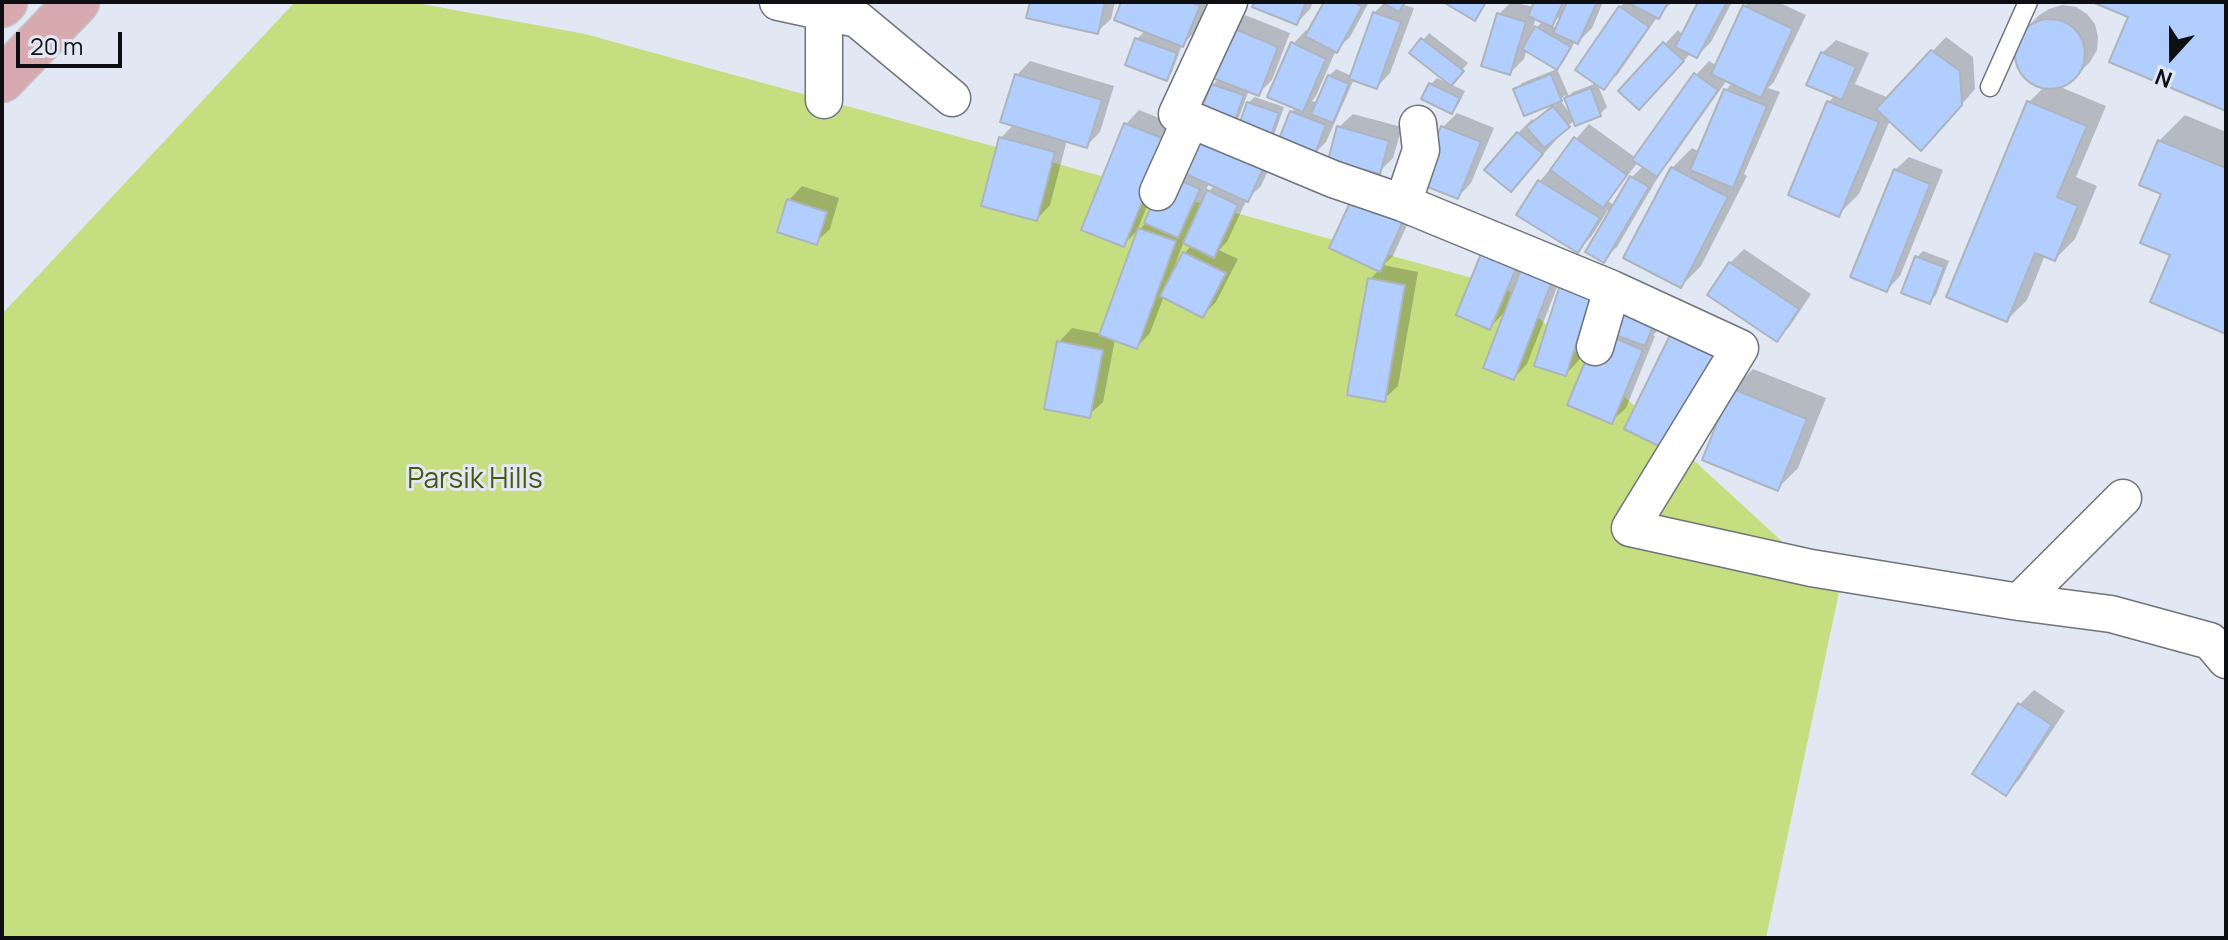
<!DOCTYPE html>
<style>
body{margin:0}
#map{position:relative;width:2228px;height:940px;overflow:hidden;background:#e2e8f3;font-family:Manrope,sans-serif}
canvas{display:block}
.frame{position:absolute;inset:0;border:4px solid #0d0f13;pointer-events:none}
.north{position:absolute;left:2132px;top:16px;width:80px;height:80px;-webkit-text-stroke:6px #e2e8f3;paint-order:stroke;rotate:201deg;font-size:22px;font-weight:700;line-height:32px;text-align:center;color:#0d0f13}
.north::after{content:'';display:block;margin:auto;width:28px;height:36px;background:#0d0f13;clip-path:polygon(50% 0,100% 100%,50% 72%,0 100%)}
.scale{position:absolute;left:16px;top:32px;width:106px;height:36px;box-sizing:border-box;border:4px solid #0d0f13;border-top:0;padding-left:10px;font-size:24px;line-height:28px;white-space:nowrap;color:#0d0f13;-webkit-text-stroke:6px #e2e8f3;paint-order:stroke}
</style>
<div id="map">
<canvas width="2228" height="940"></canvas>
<div class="frame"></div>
<div class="north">N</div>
<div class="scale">20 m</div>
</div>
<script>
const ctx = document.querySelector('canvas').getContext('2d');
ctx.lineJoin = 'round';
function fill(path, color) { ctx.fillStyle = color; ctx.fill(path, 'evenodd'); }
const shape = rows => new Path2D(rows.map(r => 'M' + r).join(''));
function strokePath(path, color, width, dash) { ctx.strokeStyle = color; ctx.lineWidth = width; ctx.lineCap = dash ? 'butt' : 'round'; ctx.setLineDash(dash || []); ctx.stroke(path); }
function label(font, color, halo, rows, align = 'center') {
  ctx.font = font + ' Manrope,sans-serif'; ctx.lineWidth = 6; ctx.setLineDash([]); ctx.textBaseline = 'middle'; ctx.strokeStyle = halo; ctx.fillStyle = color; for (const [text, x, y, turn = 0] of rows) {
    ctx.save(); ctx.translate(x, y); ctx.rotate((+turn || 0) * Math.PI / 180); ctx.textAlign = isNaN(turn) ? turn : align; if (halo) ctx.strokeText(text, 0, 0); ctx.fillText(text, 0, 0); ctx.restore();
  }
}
const green = shape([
 [295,2,411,2,585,34,1505,287,1811,568,1842,578,1766,938,2,938,2,314]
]);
const shadow = shape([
 [1032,2,1115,2,1111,19,1097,32],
 [1124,2,1208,2,1196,31,1182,45,1172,72,1166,79,1137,39,1146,30],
 [1256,2,1313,2,1310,9,1297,23],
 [1326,2,1369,2,1350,37,1336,50,1316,96,1312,101,1318,103,1329,76,1336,69,1352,76,1374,13,1385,2,1406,2,1404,5,1414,8,1390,73,1377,87,1354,79,1326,142,1312,156,1292,112,1296,107,1293,44,1306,30,1310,32],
 [1511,2,1534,7,1536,2,1603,2,1592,28,1578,42,1575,41,1564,61,1557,68,1527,49,1524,59,1510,73,1499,14],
 [1565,11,1557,29,1551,25],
 [1536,18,1543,21,1531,33],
 [1625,2,1672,2,1658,16,1618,74,1604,87,1620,7],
 [1700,2,1732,2,1711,42,1697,56,1691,53,1653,94,1621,91,1678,30,1683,35],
 [1749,2,1778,2,1806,15,1774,82,1768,88,1780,92,1744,174,1747,176,1701,266,1681,286,1672,168,1692,148,1700,152,1726,90,1733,82,1727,80,1670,161,1659,172,1661,172,1617,247,1603,260,1611,212,1608,210,1591,237,1578,250,1519,214,1540,181,1589,124,1636,158,1696,75,1709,61,1717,66,1745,6],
 [1638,162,1643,166,1632,177,1615,206,1608,201],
 [2062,5,2076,7,2087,14,2095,24,2098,37,2097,50,2090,62,2075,77,2064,84,2058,86,2106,106,2076,177,2097,186,2075,239,2055,259,2045,255,2027,300,2007,320,2029,102,2044,87,2038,86,2026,79,2019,69,2015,56,2017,43,2024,31,2038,16,2049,9],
 [1245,15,1290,33,1272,80,1255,97,1284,107,1274,135,1267,142,1248,103,1258,94,1249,90,1239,117,1232,124,1203,113,1213,85,1219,78,1232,28],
 [1429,33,1468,63,1450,84,1465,91,1458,105,1452,112,1430,85,1437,78,1447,83,1448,81,1412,53],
 [1946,37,1973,57,1975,89,1935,135,1890,120,1859,194,1839,214,1829,102,1835,95,1822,53,1836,40,1869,53,1855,84,1889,98],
 [1030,61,1114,86,1100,132,1086,146,1067,140,1050,205,1037,219,1001,138,1014,124,1017,75],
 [1557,69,1569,96,1573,92,1597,83,1607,107,1600,114,1576,123,1575,120,1553,138,1556,140,1511,190,1518,133,1532,119,1534,121,1560,101,1516,90,1522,83],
 [1565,95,1572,114,1571,115,1560,100],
 [1139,110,1179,126,1137,231,1123,245,1126,124],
 [1457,113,1494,128,1471,183,1458,197,1443,127],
 [1353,114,1402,127,1393,158,1379,172,1339,127],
 [2185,115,2226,132,2226,331,2172,254,2163,193,2159,141],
 [1276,153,1261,186,1247,199,1227,242,1219,250,1238,259,1216,302,1202,316,1164,296,1150,333,1137,347,1115,339,1103,402,1089,415,1059,342,1072,328,1102,334,1140,229,1147,222,1167,176],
 [1209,183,1215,185,1204,196],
 [1184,241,1192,245,1185,253,1176,271,1173,270],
 [1909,157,1943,170,1900,276,1887,290,1895,170],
 [802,186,839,198,830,229,816,242,789,200],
 [1417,203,1393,256,1383,265,1418,272,1398,386,1384,399,1370,279,1380,269,1332,247],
 [1499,236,1565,267,1527,364,1514,378,1507,310,1490,327],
 [1744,249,1811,294,1790,326,1777,339,1709,295,1730,263],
 [1923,251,1949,261,1936,295,1929,302,1917,257],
 [1562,286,1658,330,1653,335,1655,336,1626,408,1612,421,1599,332,1591,324,1579,360,1566,374],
 [1753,369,1826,398,1798,468,1778,488,1733,389],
 [2034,690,2065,711,2019,780,2005,794,1974,773,2020,704]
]);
const building = shape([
 [1030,2,1105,2,1098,34,1026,18,1030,2],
 [1121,2,1191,2,1200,6,1183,47,1114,20,1121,2],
 [1254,2,1306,2,1297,25,1252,7,1254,2],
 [1324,2,1353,2,1362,7,1337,53,1305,36,1324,2],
 [1381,2,1405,2,1399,12,1381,2],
 [1443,2,1486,2,1475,21,1443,2],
 [1534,2,1563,2,1552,27,1528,16,1534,2],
 [1567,2,1597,2,1578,44,1553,33,1567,2],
 [1626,2,1668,2,1659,19,1626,2],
 [1698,2,1727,2,1697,58,1675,47,1698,2],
 [2092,2,2226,2,2226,111,2109,62,2128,17,2092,2],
 [1743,5,1793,29,1761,98,1711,74,1743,5],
 [1619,6,1649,27,1604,90,1575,70,1619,6],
 [1373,12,1401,22,1377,89,1349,79,1373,12],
 [1497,13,1526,22,1510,75,1481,66,1497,13],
 '2015 54a35 35 0 1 1 70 0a35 35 0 1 1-70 0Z',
 [1535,26,1571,47,1557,70,1522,49,1535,26],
 [1230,27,1278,47,1259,96,1210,77,1230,27],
 [1135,38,1177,53,1167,81,1125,65,1135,38],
 [1421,38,1464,71,1451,86,1409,53,1421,38],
 [1291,42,1326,59,1303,112,1267,97,1291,42],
 [1663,42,1684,61,1639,110,1618,91,1663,42],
 [1931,50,1960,71,1962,105,1921,151,1876,109,1931,50],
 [1821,52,1856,67,1842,100,1806,85,1821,52],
 [1694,73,1718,90,1657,177,1632,160,1694,73],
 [1015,74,1102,100,1087,148,1000,122,1015,74],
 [1551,74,1562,101,1524,116,1513,89,1551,74],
 [1328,75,1349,84,1333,123,1311,114,1328,75],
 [1429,83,1460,98,1452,114,1421,99,1429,83],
 [1211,84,1244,95,1233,126,1200,114,1211,84],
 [1591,88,1601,116,1575,126,1564,98,1591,88],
 [1724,89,1767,106,1733,188,1690,170,1724,89],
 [1827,101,1879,122,1839,217,1788,195,1827,101],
 [2027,101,2087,126,2057,197,2078,206,2055,261,2035,253,2007,322,1946,297,2027,101],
 [1247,102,1279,113,1268,144,1236,133,1247,102],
 [1553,106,1570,127,1544,148,1526,127,1553,106],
 [1290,111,1326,125,1313,159,1277,144,1290,111],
 [1124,123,1167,140,1124,247,1081,230,1124,123],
 [1337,126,1389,141,1380,174,1328,160,1337,126],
 [1441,126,1481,142,1458,199,1418,183,1441,126],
 [1517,132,1543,154,1511,192,1484,170,1517,132],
 [1191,134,1264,167,1248,202,1175,169,1191,134],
 [999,137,1055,152,1037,221,981,206,999,137],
 [1574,137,1627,175,1603,208,1550,170,1574,137],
 [2158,140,2226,168,2226,334,2150,302,2170,255,2140,243,2161,194,2139,185,2158,140],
 [1671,167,1728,197,1681,288,1623,258,1671,167],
 [1894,169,1930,184,1887,292,1850,277,1894,169],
 [1166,174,1200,189,1178,238,1144,223,1166,174],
 [1630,176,1649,187,1604,263,1585,252,1630,176],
 [1538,180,1600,218,1578,253,1516,215,1538,180],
 [1207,190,1238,205,1214,258,1183,243,1207,190],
 [1354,194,1405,217,1380,272,1329,248,1354,194],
 [787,199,827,212,817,245,777,232,787,199],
 [1138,228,1176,241,1137,349,1099,335,1138,228],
 [1483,249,1518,264,1490,330,1456,315,1483,249],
 [1183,252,1226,273,1203,318,1160,296,1183,252],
 [1915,256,1944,267,1930,304,1901,293,1915,256],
 [1729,262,1799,309,1777,342,1707,295,1729,262],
 [1521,269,1552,281,1514,380,1483,368,1521,269],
 [1368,278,1405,285,1385,402,1347,395,1368,278],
 [1560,285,1592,294,1566,376,1534,366,1560,285],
 [1601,294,1657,315,1645,346,1589,325,1601,294],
 [1674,327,1719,349,1669,451,1624,429,1674,327],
 [1598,331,1643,350,1612,424,1567,405,1598,331],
 [1057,341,1103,350,1090,418,1044,409,1057,341],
 [1731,388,1807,419,1778,491,1702,460,1731,388],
 [2018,703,2052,725,2006,796,1972,774,2018,703]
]);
const service = shape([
 [1990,87,2028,2]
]);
const minor = shape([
 [778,2,857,19,952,98],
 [1229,2,1177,114,1333,179,1403,203,1612,289,1740,348,1630,528,1811,568,2019,602,2111,614,2210,641,2226,660],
 [824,100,824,12],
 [1158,192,1190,121],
 [1403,203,1421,150,1418,124],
 [1595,347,1612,289],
 [2019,602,2123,498]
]);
const primary = shape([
 [2,5,5,2],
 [2,80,77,2]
]);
const parkNames = [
 ["Parsik Hills",475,480]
];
fill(green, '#c4de80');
fill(shadow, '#0003');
fill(building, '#b1cefe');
strokePath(building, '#aeb4be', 2);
strokePath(service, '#6e747d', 21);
strokePath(minor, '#6e747d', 39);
strokePath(primary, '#c5c5c6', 47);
strokePath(service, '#fff', 18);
strokePath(minor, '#fff', 36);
strokePath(primary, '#d7aaaf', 44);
label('28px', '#475712', '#e2e8f3', parkNames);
</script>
